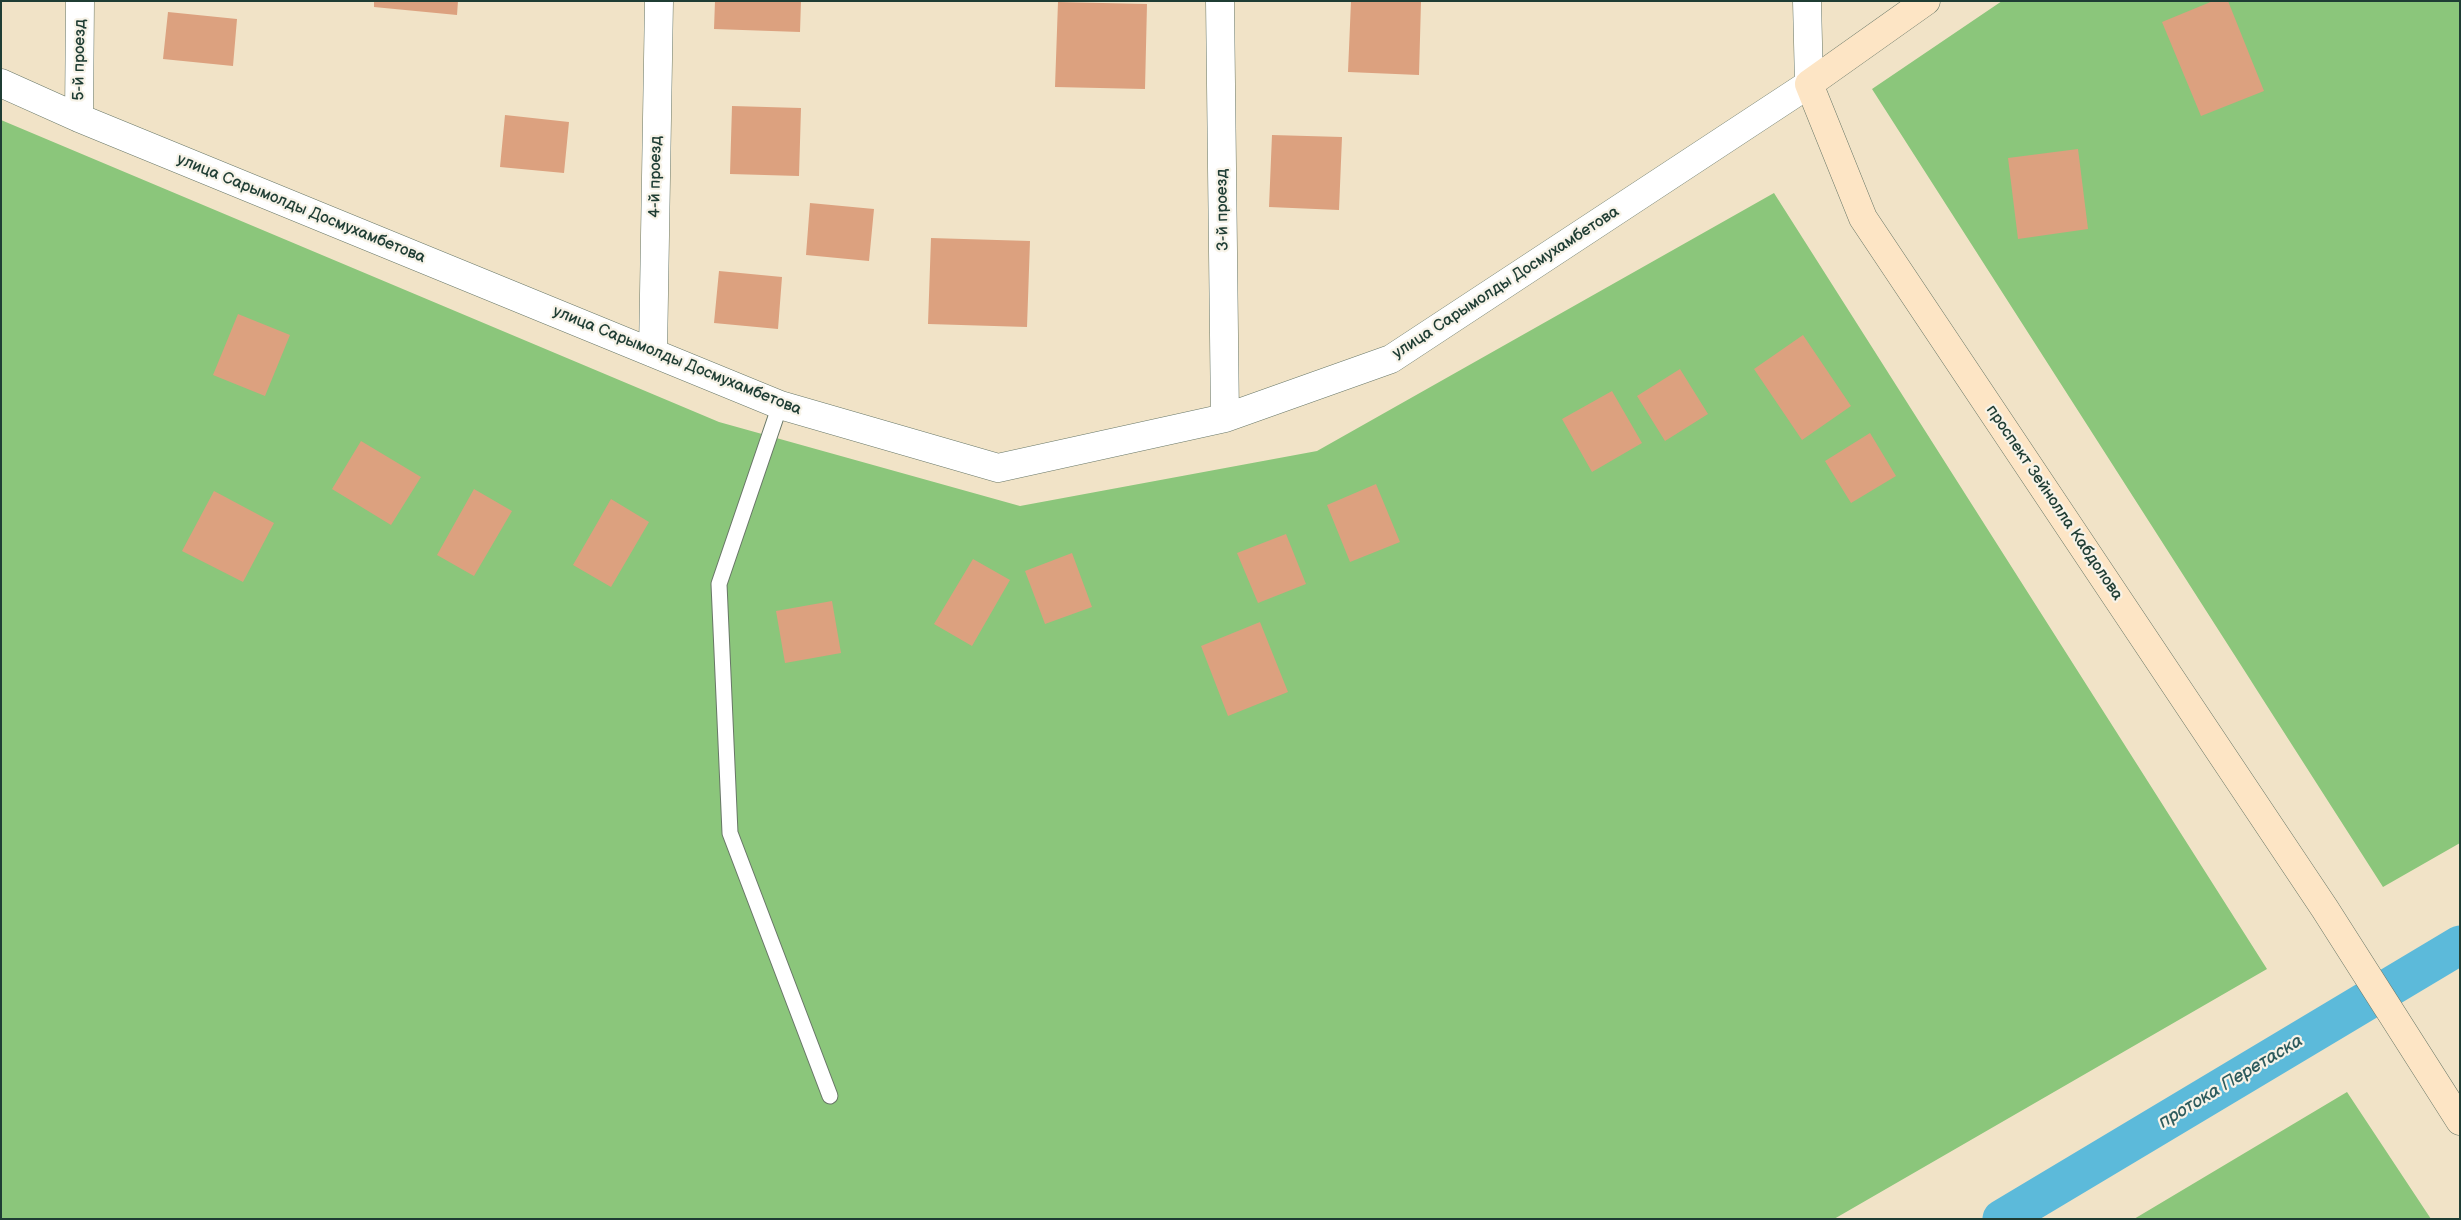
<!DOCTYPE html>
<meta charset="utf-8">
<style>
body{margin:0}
#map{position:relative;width:2461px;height:1220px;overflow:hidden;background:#f1e3c7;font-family:"Balsamiq Sans",sans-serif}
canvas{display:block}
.frame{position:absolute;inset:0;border:2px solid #1f3d34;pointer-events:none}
</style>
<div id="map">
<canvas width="2461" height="1220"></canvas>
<div class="frame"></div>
</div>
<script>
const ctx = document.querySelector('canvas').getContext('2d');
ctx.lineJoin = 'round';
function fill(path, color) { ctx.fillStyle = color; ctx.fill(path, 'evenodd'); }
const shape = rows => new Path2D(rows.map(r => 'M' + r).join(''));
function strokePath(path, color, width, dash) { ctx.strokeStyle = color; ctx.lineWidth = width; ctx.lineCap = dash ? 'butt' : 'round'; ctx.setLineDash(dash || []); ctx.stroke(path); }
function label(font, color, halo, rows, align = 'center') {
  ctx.font = font + ' "Balsamiq Sans",sans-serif'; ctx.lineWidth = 4.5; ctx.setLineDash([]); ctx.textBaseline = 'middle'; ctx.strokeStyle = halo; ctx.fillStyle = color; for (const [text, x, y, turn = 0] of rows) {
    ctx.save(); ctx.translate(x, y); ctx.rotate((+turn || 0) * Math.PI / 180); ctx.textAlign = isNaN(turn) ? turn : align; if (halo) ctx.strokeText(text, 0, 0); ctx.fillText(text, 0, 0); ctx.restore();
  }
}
const green = shape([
 [2002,1,2460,1,2460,843,2383,887,1872,89],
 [1,120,719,422,1020,506,1317,451,1774,193,2267,969,1834,1219,1,1219],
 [2347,1092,2431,1219,2134,1219]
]);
const canal = shape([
 [2002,1219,2460,945]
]);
const building = shape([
 [374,1,458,1,457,15,374,7],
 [715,1,801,1,800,32,714,29],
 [1351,1,1421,2,1419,75,1348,72],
 [2213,1,2228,1,2264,91,2201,116,2162,22],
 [1058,2,1147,4,1145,89,1055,87],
 [168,12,237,19,233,66,163,59],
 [732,106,801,108,799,176,730,174],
 [505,115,569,122,564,173,500,167],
 [1272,135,1342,137,1339,210,1269,207],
 [2078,149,2088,229,2018,239,2008,158],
 [810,203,874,209,869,261,806,255],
 [931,238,1030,241,1027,327,928,324],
 [719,271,782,277,778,329,714,323],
 [238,314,290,335,265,396,213,375],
 [1803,335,1851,406,1802,440,1754,369],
 [1680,369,1708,414,1665,441,1637,396],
 [1612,391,1642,443,1592,472,1562,419],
 [1870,433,1896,476,1851,503,1825,461],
 [361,441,421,477,391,525,332,489],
 [1376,484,1400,542,1350,562,1327,505],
 [474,489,512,511,474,576,437,555],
 [214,491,274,523,243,582,182,551],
 [611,499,649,522,611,587,573,565],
 [1286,534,1306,584,1258,603,1237,553],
 [1072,553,1092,607,1045,624,1025,571],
 [973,559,1010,580,972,646,934,624],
 [832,601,841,653,785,663,776,611],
 [1260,622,1288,692,1228,716,1201,646]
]);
const lane = shape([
 [780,405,719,584,730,833,830,1096]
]);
const street = shape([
 [1220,1,1225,418],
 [1,83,79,118,780,405,998,468,1225,418,1391,359,1809,84,1807,1],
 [79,118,80,1],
 [653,353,659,1]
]);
const secondary = shape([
 [1926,1,1809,84,1863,218,2325,909,2460,1121]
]);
const streetNames = [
 ["5-й проезд",80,60,-89],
 ["4-й проезд",656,177,-89],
 ["улица Сарымолды Досмухамбетова",301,209,22],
 ["3-й проезд",1223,210,-91],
 ["улица Сарымолды Досмухамбетова",1506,283,-33],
 ["улица Сарымолды Досмухамбетова",677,361,22],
 ["проспект Зейнолла Кабдолова",2054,503,56]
];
const waterNames = [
 ["протока Перетаска",2231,1082,-31]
];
fill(green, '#8bc67b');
strokePath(canal, '#5cbada', 39);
fill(building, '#dca17f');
strokePath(lane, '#687767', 17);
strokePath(street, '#687767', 29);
strokePath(secondary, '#687767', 29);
strokePath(lane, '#fff', 15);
strokePath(street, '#fff', 28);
strokePath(secondary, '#fde5c5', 28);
label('16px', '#1f3d34', '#f7f3e8', streetNames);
label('italic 18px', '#2e5c5e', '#f7f3e8', waterNames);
</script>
